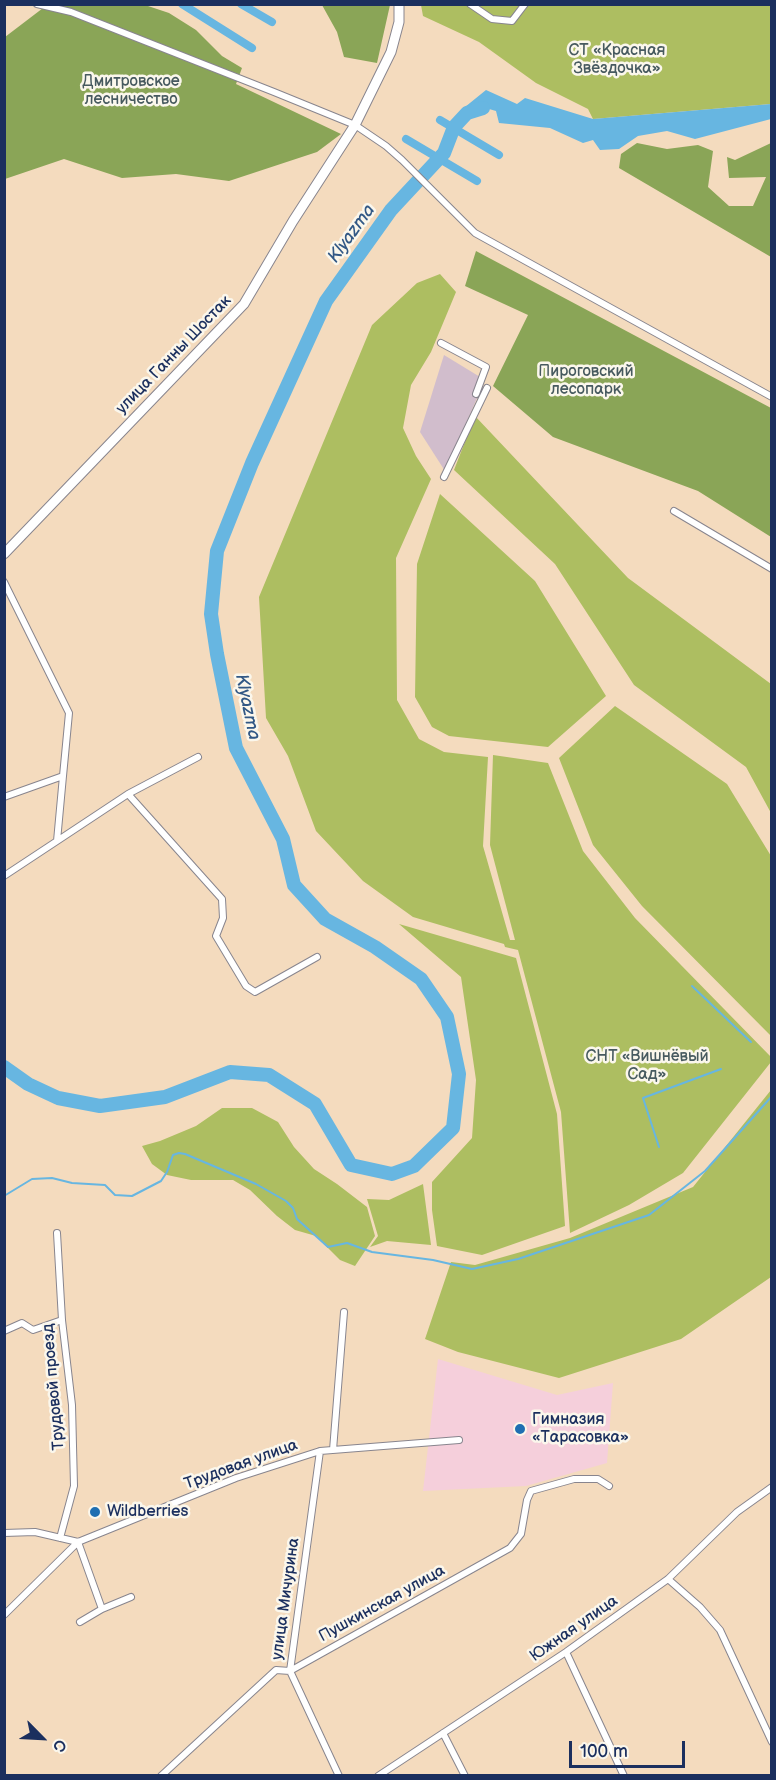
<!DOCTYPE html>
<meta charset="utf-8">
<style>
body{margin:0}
#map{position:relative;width:776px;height:1780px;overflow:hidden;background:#f4dbbe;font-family:"Balsamiq Sans",sans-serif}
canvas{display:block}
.frame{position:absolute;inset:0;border:6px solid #1b2f5e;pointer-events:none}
.north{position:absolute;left:12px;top:1708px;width:60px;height:60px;-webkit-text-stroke:4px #fbf7ec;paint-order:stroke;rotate:114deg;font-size:16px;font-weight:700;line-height:24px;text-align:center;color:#1b2f5e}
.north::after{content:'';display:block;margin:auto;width:21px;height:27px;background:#1b2f5e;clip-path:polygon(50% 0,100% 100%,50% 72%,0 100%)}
.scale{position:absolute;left:569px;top:1741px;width:116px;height:27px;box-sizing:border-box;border:3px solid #1b2f5e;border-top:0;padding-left:8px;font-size:18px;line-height:21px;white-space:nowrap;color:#1b2f5e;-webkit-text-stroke:4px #fbf7ec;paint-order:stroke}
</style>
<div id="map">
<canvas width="776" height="1780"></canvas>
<div class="frame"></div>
<div class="north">С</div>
<div class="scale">100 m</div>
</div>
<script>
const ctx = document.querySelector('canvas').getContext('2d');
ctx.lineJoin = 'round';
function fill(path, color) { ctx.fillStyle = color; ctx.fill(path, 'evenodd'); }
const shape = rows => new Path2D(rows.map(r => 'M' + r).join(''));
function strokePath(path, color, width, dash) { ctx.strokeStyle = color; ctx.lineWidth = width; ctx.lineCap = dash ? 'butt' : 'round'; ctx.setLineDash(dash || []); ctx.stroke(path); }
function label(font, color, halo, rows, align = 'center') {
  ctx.font = font + ' "Balsamiq Sans",sans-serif'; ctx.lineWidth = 5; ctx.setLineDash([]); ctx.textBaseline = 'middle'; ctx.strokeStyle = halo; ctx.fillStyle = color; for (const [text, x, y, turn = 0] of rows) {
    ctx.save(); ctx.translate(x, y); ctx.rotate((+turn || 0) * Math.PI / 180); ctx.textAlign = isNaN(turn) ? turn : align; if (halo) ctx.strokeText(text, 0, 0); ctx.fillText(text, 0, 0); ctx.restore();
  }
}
const built = shape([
 [438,1359,557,1395,613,1383,607,1463,526,1486,423,1491]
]);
const industrial = shape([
 [444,355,485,380,445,471,420,432]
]);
const green = shape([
 [421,5,771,5,771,104,593,119,588,109,536,83,479,42,423,16],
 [440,274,456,292,431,352,411,385,403,428,416,456,431,479,396,558,397,700,419,739,444,752,488,757,483,846,510,940,515,940,490,845,493,755,548,763,583,851,635,918,771,1057,771,1062,683,1173,629,1205,570,1233,561,1112,518,950,505,947,504,944,413,917,363,881,316,831,288,756,266,718,259,597,372,325,417,283],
 [475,416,628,578,771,684,771,813,746,767,634,685,555,564,454,470],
 [440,494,535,581,606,696,548,747,449,736,432,727,415,697,417,564],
 [615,706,727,784,771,856,771,1036,642,906,593,845,559,758],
 [399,924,516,958,557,1114,565,1226,482,1255,437,1246,432,1210,432,1182,472,1138,476,1080,461,977],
 [771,1090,771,1277,681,1339,559,1378,458,1352,425,1339,451,1262,475,1265,570,1238,693,1187],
 [222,1108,252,1108,278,1122,294,1147,314,1169,337,1184,367,1207,375,1236,355,1266,340,1260,316,1236,295,1230,277,1216,250,1190,233,1180,191,1180,167,1175,152,1164,142,1146,160,1141,196,1126],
 [423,1184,431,1245,387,1241,370,1247,378,1236,367,1199,389,1200]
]);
const forest = shape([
 [47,5,145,5,169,13,196,30,222,56,242,68,236,84,341,134,317,152,229,181,176,174,122,178,64,159,5,179,5,37],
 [322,5,390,5,377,63,344,57,337,32],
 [637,143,667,149,698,145,713,151,708,187,729,206,753,206,766,177,729,178,727,157,735,160,771,143,771,257,619,168,621,154],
 [476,251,771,408,771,537,698,491,553,437,493,386,528,315,465,286]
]);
const water = shape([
 [486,90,517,104,525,98,593,119,771,104,771,119,695,139,667,131,638,136,619,149,600,150,593,140,583,143,550,128,499,123,496,111,489,109,469,117,465,107]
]);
const stream = shape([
 [692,986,751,1042],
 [659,1147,643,1098,721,1069],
 [4,1196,32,1179,52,1178,72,1183,105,1185,115,1195,132,1196,161,1181,167,1172,173,1155,179,1153,185,1154,256,1184,286,1201,293,1208,297,1219,328,1247,347,1243,372,1252,433,1260,472,1269,518,1259,649,1215,705,1171,772,1096]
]);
const canal = shape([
 [182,4,252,48],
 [241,4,272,22],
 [440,120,499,155],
 [406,139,477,181]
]);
const river = shape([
 [4,1067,28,1084,58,1098,100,1106,165,1097,230,1072,269,1075,315,1104,351,1165,392,1174,414,1166,453,1128,459,1074,447,1017,421,979,375,947,325,919,294,885,283,839,236,748,217,654,211,614,217,551,252,463,326,301,391,210,444,153,454,127,467,113,483,108]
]);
const minor = shape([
 [37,4,71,12,274,92,355,125,386,146,402,160,475,233,772,397],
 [470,4,492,19,512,21,525,4],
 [441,343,486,367,476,394],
 [444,477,487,388],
 [674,511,772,569],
 [4,582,69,713,63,776],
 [128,794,198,757],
 [4,797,63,776,57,841,4,876],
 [57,841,128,794,222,899,223,918,216,936,246,986,255,992,317,957],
 [57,1233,62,1320,72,1405,74,1486,60,1538],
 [4,1331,22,1323,33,1330,62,1320],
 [333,1450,344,1312],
 [320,1451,290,1671,339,1776],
 [4,1533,35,1532,78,1542,236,1478,320,1451,459,1440],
 [78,1542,102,1609],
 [668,1579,700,1607,720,1630,772,1742],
 [4,1615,78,1542],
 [80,1622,102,1609,131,1597],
 [566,1652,624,1776],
 [443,1733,465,1776],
 [161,1776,276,1670,290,1671,510,1548,521,1534,527,1500,531,1491,574,1479,598,1479,609,1486],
 [378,1776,566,1652,668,1579,737,1512,772,1487]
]);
const secondary = shape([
 [4,554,244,304,293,221,355,125,391,52,399,22,399,4]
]);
const markers = [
 [520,1429,6,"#1f6fb2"],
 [95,1512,6,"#1f6fb2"]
];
const parkNames = [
 ["СТ «Красная",617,51],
 ["Звёздочка»",617,69],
 ["Дмитровское",131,82],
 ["лесничество",131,100],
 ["Пироговский",586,372],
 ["лесопарк",586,390],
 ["СНТ «Вишнёвый",647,1057],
 ["Сад»",647,1075]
];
const streetNames = [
 ["улица Ганны Шостак",174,355,-46],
 ["Трудовой проезд",54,1387,-95],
 ["Трудовая улица",241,1465,-20],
 ["улица Мичурина",286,1599,-82],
 ["Пушкинская улица",382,1604,-29],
 ["Южная улица",574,1629,-35]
];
const poiNames = [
 ["Гимназия",532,1420],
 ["«Тарасовка»",532,1438],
 ["Wildberries",107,1512]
];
const waterNames = [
 ["Klyazma",352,234,-54],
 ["Klyazma",247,707,78]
];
fill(built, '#f5cfdb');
fill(industrial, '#d1bdcc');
fill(green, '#adbe61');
fill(forest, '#8aa557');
fill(water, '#67b6e1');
strokePath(stream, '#67b6e1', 2);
strokePath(canal, '#67b6e1', 8);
strokePath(river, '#67b6e1', 14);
strokePath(minor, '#88858e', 8);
strokePath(secondary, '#88858e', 11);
strokePath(minor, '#fff', 6);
strokePath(secondary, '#fff', 9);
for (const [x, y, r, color] of markers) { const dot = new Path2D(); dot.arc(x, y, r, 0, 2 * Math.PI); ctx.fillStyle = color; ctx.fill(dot); strokePath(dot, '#fbf7ec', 2); }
label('16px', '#475a5f', '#fbf7ec', parkNames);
label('16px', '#1b2f5e', '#fbf7ec', streetNames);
label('16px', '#1b2f5e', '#fbf7ec', poiNames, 'left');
label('italic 18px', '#325885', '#fbf7ec', waterNames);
</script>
